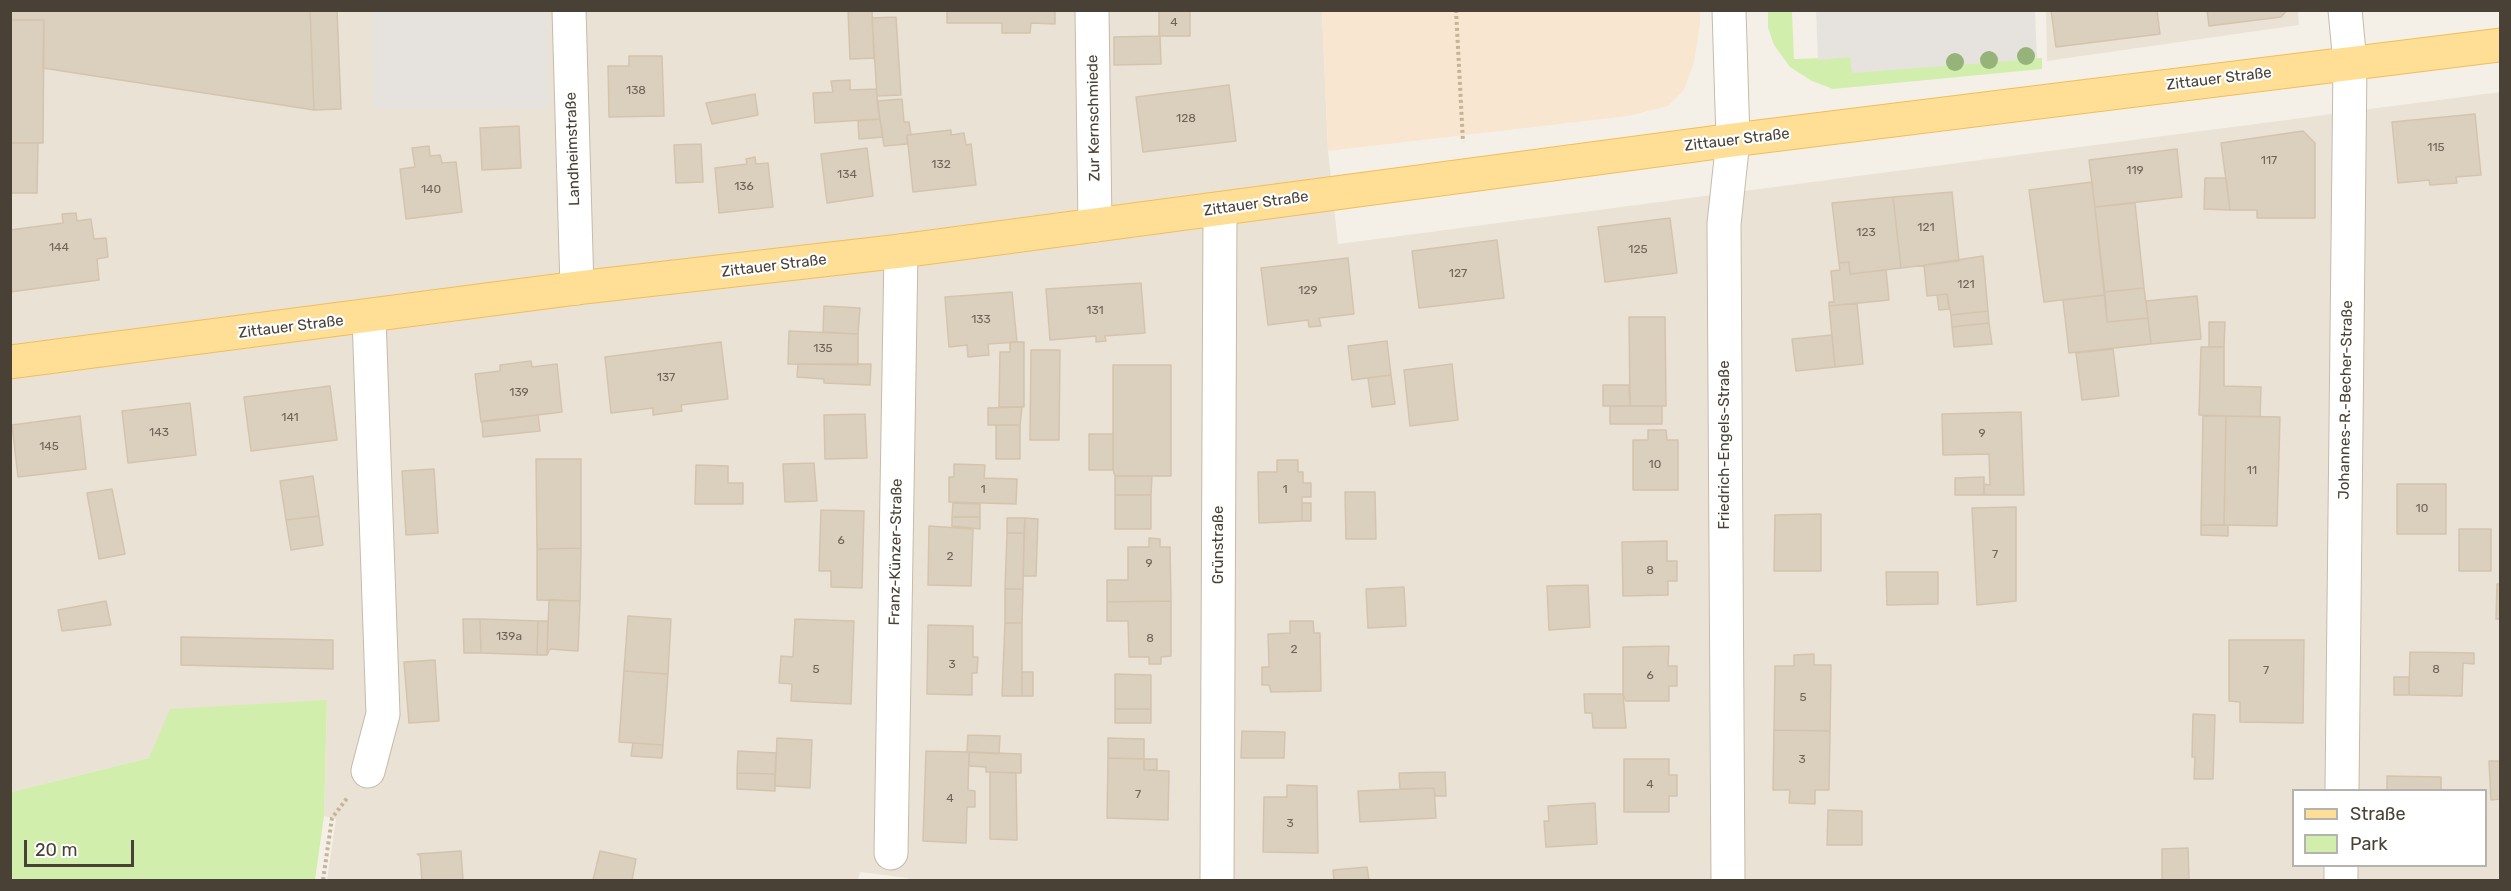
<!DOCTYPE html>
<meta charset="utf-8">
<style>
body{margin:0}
#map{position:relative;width:2511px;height:891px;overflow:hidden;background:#f5f0e7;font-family:Rubik,sans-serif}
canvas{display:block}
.frame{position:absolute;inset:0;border:12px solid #494135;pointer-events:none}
.legend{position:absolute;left:2292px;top:789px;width:195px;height:78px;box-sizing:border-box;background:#fff;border:2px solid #b6b3ae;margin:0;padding:8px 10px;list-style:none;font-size:18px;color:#494135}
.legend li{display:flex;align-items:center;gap:12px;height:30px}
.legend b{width:30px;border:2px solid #b6b3ae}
.scale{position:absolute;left:24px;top:840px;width:110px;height:27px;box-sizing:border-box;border:3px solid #494135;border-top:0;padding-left:8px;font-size:18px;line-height:21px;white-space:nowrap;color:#494135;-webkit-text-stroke:4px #fff;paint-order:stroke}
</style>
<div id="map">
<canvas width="2511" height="891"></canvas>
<div class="frame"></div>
<ul class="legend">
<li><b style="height:8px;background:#ffde96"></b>Straße</li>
<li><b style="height:16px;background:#d2eeac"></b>Park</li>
</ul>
<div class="scale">20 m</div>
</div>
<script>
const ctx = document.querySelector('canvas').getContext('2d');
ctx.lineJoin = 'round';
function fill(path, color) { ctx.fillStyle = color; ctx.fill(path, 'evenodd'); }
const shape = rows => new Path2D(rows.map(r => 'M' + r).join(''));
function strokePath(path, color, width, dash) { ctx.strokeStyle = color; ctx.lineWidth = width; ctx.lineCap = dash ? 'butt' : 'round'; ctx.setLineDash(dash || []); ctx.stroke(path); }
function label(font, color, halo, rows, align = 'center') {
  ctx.font = font + ' Rubik,sans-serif'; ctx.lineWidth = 4.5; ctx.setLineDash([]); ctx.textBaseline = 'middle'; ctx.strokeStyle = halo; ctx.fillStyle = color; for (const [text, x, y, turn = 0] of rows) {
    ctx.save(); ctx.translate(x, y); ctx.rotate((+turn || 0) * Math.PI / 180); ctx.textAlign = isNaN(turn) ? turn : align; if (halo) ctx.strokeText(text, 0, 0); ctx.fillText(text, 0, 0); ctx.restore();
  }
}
const residential = shape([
 [10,11,1322,11,1328,151,1338,244,2500,92,2500,880,909,880,908,878,860,872,858,880,327,880,336,819,324,816,327,701,149,758,11,792],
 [2294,790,2486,790,2486,866,2294,866],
 [2046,11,2298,11,2299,25,2047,61]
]);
const commercial = shape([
 [1700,11,1700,25,1694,63,1684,90,1668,106,1628,116,1328,151,1322,11]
]);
const green = shape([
 [1768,11,1792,11,1794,59,1850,57,2042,58,2042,69,1833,89,1812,81,1790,67,1774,45,1768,28],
 [327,700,324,816,315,880,11,880,11,792,149,758,170,709]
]);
const parking = shape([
 [372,11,548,11,548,108,373,108],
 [1816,11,2035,11,2037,59,1852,73,1850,57,1818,60]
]);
const building = shape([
 [10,10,310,10,314,110,43,68,44,20,10,20,10,10],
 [310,10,337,10,341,109,314,110,310,10],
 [848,10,872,10,874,58,850,59,848,10],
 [947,10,1055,10,1055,24,1031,23,1030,33,1002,33,1002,23,947,23,947,10],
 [1159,10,1190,10,1190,36,1159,36,1159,10],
 [2051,10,2157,10,2160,34,2056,47,2051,10],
 [2207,10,2287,10,2281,17,2209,26,2207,10],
 [896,17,901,95,877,96,872,18,896,17],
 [10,20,44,20,43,143,10,143,10,20],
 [1160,36,1161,64,1114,65,1114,37,1160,36],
 [629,56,662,56,664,116,609,117,608,66,629,66,629,56],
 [850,80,850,90,876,89,880,119,815,123,813,93,833,92,831,81,850,80],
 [1229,85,1236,141,1143,152,1136,97,1229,85],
 [755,94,758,115,712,124,706,103,755,94],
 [902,99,904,122,909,122,911,135,907,135,907,144,884,146,877,101,902,99],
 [2475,114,2481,175,2456,177,2457,183,2430,185,2429,180,2398,183,2392,122,2475,114],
 [880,119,883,137,859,139,858,121,880,119],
 [519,126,521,168,482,170,480,128,519,126],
 [951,130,951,135,964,133,966,145,971,144,976,185,913,192,907,135,951,130],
 [2303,131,2315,143,2315,218,2257,218,2257,210,2230,210,2221,143,2303,131],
 [10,143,38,143,37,193,10,193,10,143],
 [701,144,703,182,676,183,674,145,701,144],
 [429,146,430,156,440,155,442,163,456,162,462,212,406,219,400,169,415,167,412,148,429,146],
 [867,148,873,196,827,203,821,154,867,148],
 [2177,149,2182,197,2095,207,2089,160,2177,149],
 [755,157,756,164,768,163,773,207,719,213,715,168,747,164,746,159,755,157],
 [2205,178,2226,178,2230,210,2204,209,2205,178],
 [2092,182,2105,295,2044,302,2029,190,2092,182],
 [1952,192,1959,261,1901,268,1893,197,1952,192],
 [1893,197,1901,268,1850,274,1849,262,1839,263,1832,203,1893,197],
 [2135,203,2144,288,2104,292,2095,207,2135,203],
 [76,213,77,221,91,219,94,239,106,238,108,257,97,259,99,280,10,292,10,230,63,223,62,214,76,213],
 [1670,218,1677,273,1605,282,1598,227,1670,218],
 [1497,240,1504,298,1419,308,1412,251,1497,240],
 [1983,256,1988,311,1951,315,1947,294,1927,296,1924,265,1983,256],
 [1348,258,1354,314,1319,318,1321,326,1309,327,1308,320,1268,325,1261,268,1348,258],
 [1849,262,1850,274,1886,270,1889,300,1829,306,1829,302,1834,302,1831,271,1840,270,1839,263,1849,262],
 [1141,283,1145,333,1105,336,1106,341,1096,342,1096,336,1050,340,1046,289,1141,283],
 [2144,288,2148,318,2107,322,2104,292,2144,288],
 [1012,292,1017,342,988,344,989,355,968,357,967,345,949,347,945,297,1012,292],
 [1947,294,1949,309,1939,310,1937,295,1947,294],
 [2105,295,2107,322,2148,318,2151,344,2069,353,2063,300,2105,295],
 [2197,296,2201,339,2151,344,2146,301,2197,296],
 [1857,303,1863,364,1835,367,1829,306,1857,303],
 [824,306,860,308,858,334,823,332,824,306],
 [1988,311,1989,323,1952,327,1951,315,1988,311],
 [1629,317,1665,317,1666,406,1630,406,1629,317],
 [2209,322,2225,322,2224,347,2209,347,2209,322],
 [1989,323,1992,344,1954,347,1952,327,1989,323],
 [789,331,858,334,858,365,788,364,789,331],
 [1832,335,1835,367,1796,371,1792,339,1832,335],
 [1387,341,1391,375,1352,380,1348,346,1387,341],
 [721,342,728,399,681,405,682,411,653,415,653,408,611,413,605,357,721,342],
 [1010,342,1024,342,1024,407,999,407,1000,352,1010,352,1010,342],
 [2201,347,2224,347,2224,386,2261,387,2260,417,2199,415,2201,347],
 [2113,349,2119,396,2082,400,2076,353,2113,349],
 [1031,350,1060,350,1059,440,1030,440,1031,350],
 [531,361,532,367,557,364,562,412,481,422,475,374,500,371,500,365,531,361],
 [798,364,871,364,870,385,824,383,824,379,797,377,798,364],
 [1452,364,1458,420,1410,426,1404,370,1452,364],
 [1113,365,1171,365,1171,476,1115,476,1113,470,1113,365],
 [1391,375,1395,404,1372,407,1368,378,1391,375],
 [1603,385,1629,385,1630,406,1603,406,1603,385],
 [330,386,337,440,251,451,244,397,330,386],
 [190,403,196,455,128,463,122,411,190,403],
 [1610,406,1662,406,1662,424,1610,424,1610,406],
 [1022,407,1020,425,988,425,988,408,1022,407],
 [2021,412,2024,495,1984,495,1984,484,1990,485,1989,454,1943,455,1942,414,2021,412],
 [865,414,867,458,825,459,824,415,865,414],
 [538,415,540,431,483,437,482,421,538,415],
 [80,416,86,469,18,477,12,425,80,416],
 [2203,416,2226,416,2224,525,2201,525,2203,416],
 [2226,416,2280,417,2277,526,2224,525,2226,416],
 [996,425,1020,425,1020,459,996,459,996,425],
 [1648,430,1666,430,1667,440,1678,440,1678,490,1633,490,1633,440,1648,440,1648,430],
 [1089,434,1113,434,1113,470,1089,470,1089,434],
 [536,459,581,459,581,548,537,549,536,459],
 [1277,460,1298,460,1298,472,1303,472,1303,483,1311,483,1311,497,1302,497,1302,521,1259,523,1258,472,1277,472,1277,460],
 [814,463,817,501,785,502,783,464,814,463],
 [954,464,985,465,984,478,1017,479,1016,504,949,502,949,477,954,477,954,464],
 [696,465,728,466,728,483,743,483,743,504,695,504,696,465],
 [434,469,438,533,406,535,402,471,434,469],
 [313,476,319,516,286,520,280,481,313,476],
 [1115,476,1152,476,1151,495,1115,495,1115,476],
 [1984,477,1984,495,1955,495,1955,478,1984,477],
 [2397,484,2446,484,2446,534,2397,534,2397,484],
 [112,489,125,554,99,559,87,493,112,489],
 [1345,492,1375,492,1376,539,1346,539,1345,492],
 [1115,495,1151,495,1151,529,1115,529,1115,495],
 [953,503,980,504,980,517,952,517,953,503],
 [1302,503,1311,503,1311,521,1302,521,1302,503],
 [2016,507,2016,601,1977,605,1972,508,2016,507],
 [821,510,864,511,862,588,831,587,831,571,819,571,821,510],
 [1821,514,1821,571,1774,571,1775,515,1821,514],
 [319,516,323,545,291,550,286,520,319,516],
 [952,517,980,517,980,529,952,526,952,517],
 [1007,518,1025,518,1024,533,1007,533,1007,518],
 [1025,518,1038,519,1036,576,1023,576,1025,518],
 [2201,525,2228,525,2228,536,2201,535,2201,525],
 [929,526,973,529,971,586,928,585,929,526],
 [2459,529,2491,529,2491,571,2459,571,2459,529],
 [1007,533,1024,533,1023,589,1005,589,1007,533],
 [1149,538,1160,539,1160,547,1170,547,1171,601,1107,602,1107,580,1128,580,1128,547,1149,547,1149,538],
 [1667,541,1667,561,1677,561,1677,581,1668,581,1668,595,1623,596,1622,542,1667,541],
 [581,548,580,601,537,600,537,549,581,548],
 [1886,572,1938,572,1938,604,1887,605,1886,572],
 [2497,584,2500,584,2500,619,2496,619,2497,584],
 [1588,585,1590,627,1549,630,1547,586,1588,585],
 [1404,587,1406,626,1368,628,1366,589,1404,587],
 [1005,589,1023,589,1022,623,1005,623,1005,589],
 [549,600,580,601,578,651,550,649,547,655,549,600],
 [106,601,111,625,62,631,58,610,106,601],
 [1171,601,1171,656,1161,657,1161,664,1149,664,1149,657,1129,657,1128,621,1107,621,1107,602,1171,601],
 [628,616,671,619,668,674,624,671,628,616],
 [463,619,480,619,481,653,464,653,463,619],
 [480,619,538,621,537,655,481,653,480,619],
 [795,619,854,621,851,704,791,701,792,684,779,683,781,656,793,657,795,619],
 [538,621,548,621,547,655,537,655,538,621],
 [1290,621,1313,621,1314,633,1320,633,1321,691,1271,692,1269,685,1262,685,1262,667,1269,667,1268,634,1290,633,1290,621],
 [1005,623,1022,623,1022,696,1002,696,1005,623],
 [928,625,973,626,973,657,978,657,977,673,972,673,972,695,927,694,928,625],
 [181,637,333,640,333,669,181,665,181,637],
 [2229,640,2304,640,2303,723,2240,722,2240,702,2229,701,2229,640],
 [1669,646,1668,666,1677,666,1677,686,1669,686,1669,701,1626,701,1623,694,1623,647,1669,646],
 [2410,652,2474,653,2474,664,2463,663,2462,696,2409,695,2410,652],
 [1814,654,1814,665,1831,665,1830,731,1774,730,1775,666,1794,666,1794,655,1814,654],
 [435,660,439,721,409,723,404,662,435,660],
 [624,671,668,674,663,745,619,742,624,671],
 [1022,672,1033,672,1033,696,1022,696,1022,672],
 [1115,674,1151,675,1151,709,1115,709,1115,674],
 [2394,677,2409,677,2409,695,2394,695,2394,677],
 [1584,694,1623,694,1626,728,1593,728,1592,713,1585,713,1584,694],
 [1115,709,1151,709,1151,723,1115,723,1115,709],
 [2193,714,2215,715,2213,779,2194,779,2195,757,2192,757,2193,714],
 [1774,730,1830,731,1829,790,1815,790,1815,804,1789,803,1790,790,1773,790,1774,730],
 [1242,731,1285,732,1284,758,1241,758,1242,731],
 [968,735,1000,736,999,754,967,752,968,735],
 [777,738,812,740,810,788,775,786,777,738],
 [1108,738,1144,739,1144,759,1108,758,1108,738],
 [633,743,663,745,662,758,631,756,633,743],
 [738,751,776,753,775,774,737,773,738,751],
 [926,751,969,752,968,790,975,791,975,807,967,807,966,843,923,841,926,751],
 [969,752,1021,754,1021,773,986,772,986,767,969,766,969,752],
 [1108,758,1144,759,1144,770,1169,771,1168,820,1107,818,1108,758],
 [1144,759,1157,759,1157,770,1144,770,1144,759],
 [1624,759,1669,759,1669,775,1677,775,1677,796,1669,796,1669,812,1624,812,1624,759],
 [2489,761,2500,761,2500,799,2491,800,2489,761],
 [990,772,1016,773,1017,840,990,839,990,772],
 [1445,772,1446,796,1435,796,1434,788,1400,789,1399,773,1445,772],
 [737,773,775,774,775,791,737,789,737,773],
 [2387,776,2441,777,2441,790,2387,790,2387,776],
 [1287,785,1317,786,1318,853,1263,852,1264,797,1287,797,1287,785],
 [1434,788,1436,818,1360,822,1358,791,1434,788],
 [1595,803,1597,844,1546,847,1544,821,1549,821,1548,806,1595,803],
 [1828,810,1862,811,1862,845,1827,845,1828,810],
 [2188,848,2189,880,2162,880,2162,849,2188,848],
 [461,851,463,880,422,880,420,856,417,854,461,851],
 [600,851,636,859,632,880,593,880,600,851],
 [1367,867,1369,880,1334,880,1333,870,1367,867]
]);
const path = shape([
 [1456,10,1463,142],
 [323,880,332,818,348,797]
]);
const minor = shape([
 [569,10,577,288],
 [1092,10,1095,225],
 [368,771,383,714,369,317],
 [2342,790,2350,63,2345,10],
 [891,853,901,251],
 [1217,880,1220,209],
 [1728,880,1724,224,1733,140,1729,10],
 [2341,880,2341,866]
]);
const major = shape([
 [10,362,577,288,901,251,1733,140,2500,45]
]);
const trees = [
 [2026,56],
 [1989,60],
 [1955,62]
];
const numberNames = [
 ["4",1174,23],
 ["138",636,91],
 ["128",1186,119],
 ["115",2436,148],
 ["117",2269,161],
 ["132",941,165],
 ["119",2135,171],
 ["134",847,175],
 ["136",744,187],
 ["140",431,190],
 ["121",1926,228],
 ["123",1866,233],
 ["144",59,248],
 ["125",1638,250],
 ["127",1458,274],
 ["121",1966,285],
 ["129",1308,291],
 ["131",1095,311],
 ["133",981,320],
 ["135",823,349],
 ["137",666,378],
 ["139",519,393],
 ["141",290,418],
 ["143",159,433],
 ["9",1982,434],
 ["145",49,447],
 ["10",1655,465],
 ["11",2252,471],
 ["1",983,490],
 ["1",1285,490],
 ["10",2422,509],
 ["6",841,541],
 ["7",1995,555],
 ["2",950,557],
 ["9",1149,564],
 ["8",1650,571],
 ["139a",509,637],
 ["8",1150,639],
 ["2",1294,650],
 ["3",952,665],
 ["5",816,670],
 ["8",2436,670],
 ["7",2266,671],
 ["6",1650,676],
 ["5",1803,698],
 ["3",1802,760],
 ["4",1650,785],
 ["7",1138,795],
 ["4",950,799],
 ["3",1290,824]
];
const streetNames = [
 ["Zittauer Straße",2219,79,-7],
 ["Zur Kernschmiede",1094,118,-91],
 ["Zittauer Straße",1737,140,-7],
 ["Landheimstraße",573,149,-92],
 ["Zittauer Straße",1256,204,-8],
 ["Zittauer Straße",774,266,-7],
 ["Zittauer Straße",291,327,-7],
 ["Johannes-R.-Becher-Straße",2346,400,-89],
 ["Friedrich-Engels-Straße",1725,445,-90],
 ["Grünstraße",1219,545,-90],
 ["Franz-Künzer-Straße",896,552,-89]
];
fill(residential, '#eae2d5');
fill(commercial, '#f9e6d0');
fill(green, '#d2eeac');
fill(parking, '#e6e3df');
fill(building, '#dbcfbe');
strokePath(building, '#d4c4ae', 1.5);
strokePath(minor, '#c5bbab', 35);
strokePath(major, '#f0be5a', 35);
strokePath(path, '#c5b498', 4, [3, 3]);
strokePath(minor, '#fff', 33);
strokePath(major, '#ffde96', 33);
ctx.fillStyle = '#96b47a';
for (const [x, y] of trees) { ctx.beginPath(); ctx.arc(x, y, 9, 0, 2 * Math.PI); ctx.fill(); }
label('12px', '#6e6457', null, numberNames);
label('15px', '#494135', '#fff', streetNames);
</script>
